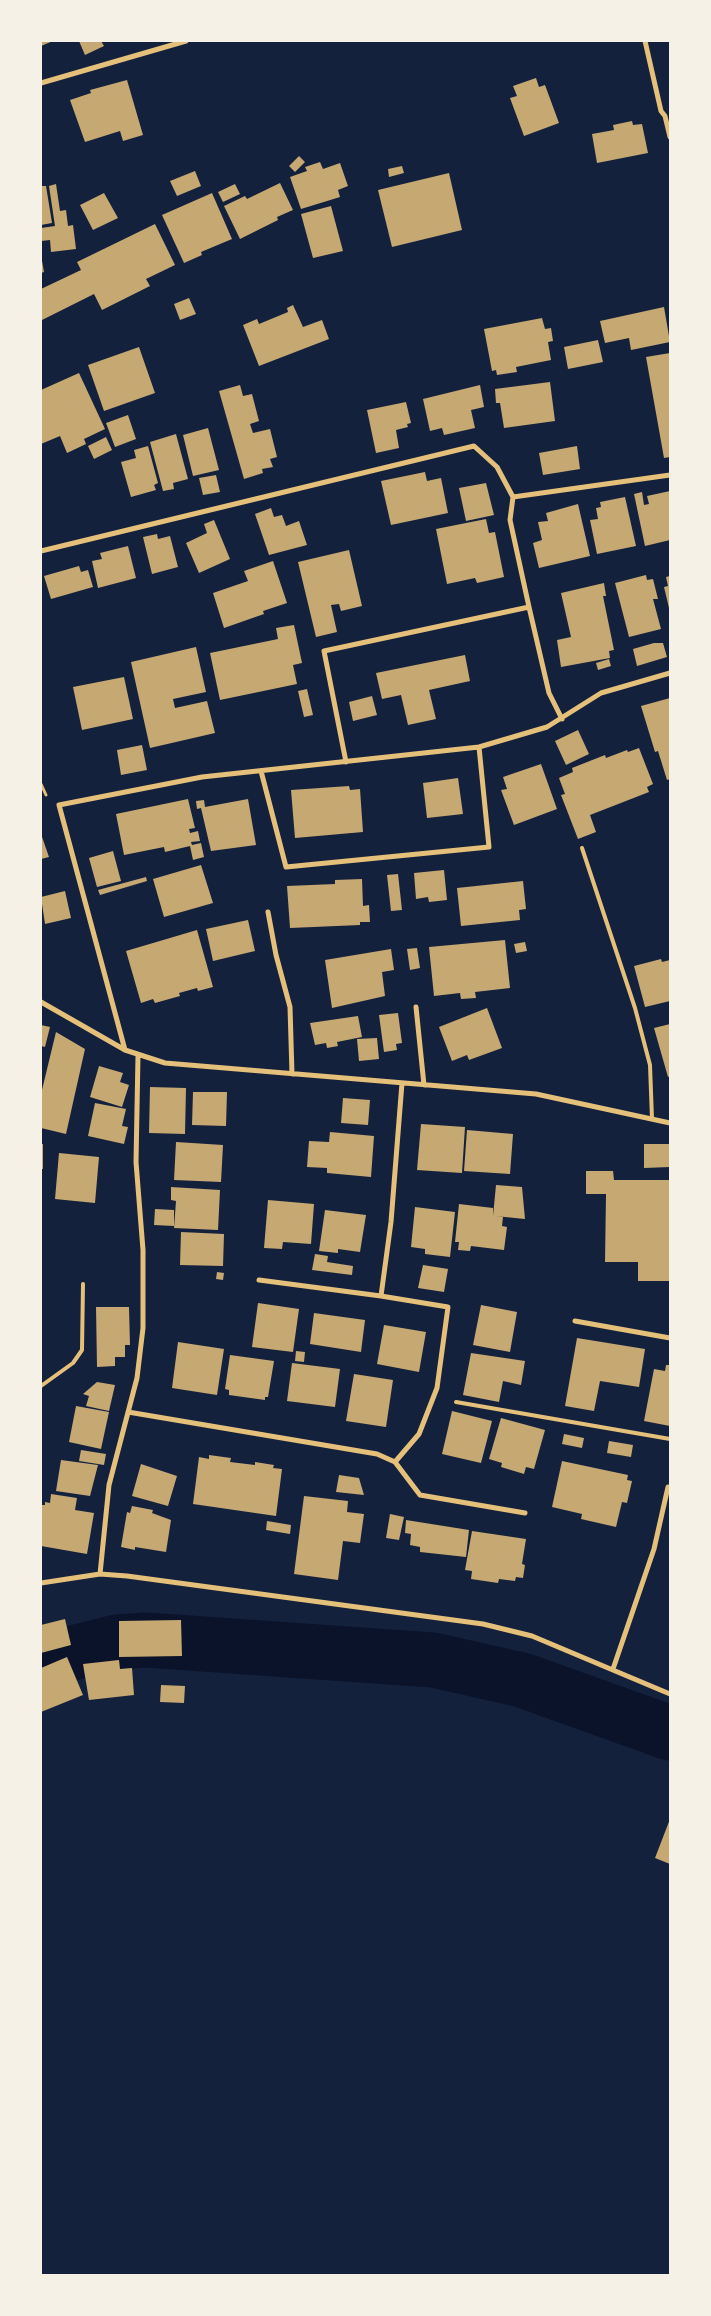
<!DOCTYPE html>
<style>
body{margin:0}
#map{position:relative;width:711px;height:2316px;overflow:hidden;background:#14213d;font-family:Rubik,sans-serif}
canvas{display:block}
.frame{position:absolute;inset:0;border:42px solid #f6f1e7;pointer-events:none}
</style>
<div id="map">
<canvas width="711" height="2316"></canvas>
<div class="frame"></div>
</div>
<script>
const ctx = document.querySelector('canvas').getContext('2d');
ctx.lineJoin = 'round';
const shape = rows => new Path2D(rows.map(r => 'M' + r).join(''));
function strokePath(path, color, width, dash) { ctx.strokeStyle = color; ctx.lineWidth = width; ctx.lineCap = dash ? 'butt' : 'round'; ctx.setLineDash(dash || []); ctx.stroke(path); }
function fill(path, color) { ctx.fillStyle = color; ctx.fill(path, 'evenodd'); }
const river = shape([
 [41,1661,117,1642,146,1640,433,1660,522,1680,670,1733]
]);
const building = shape([
 [41,41,53,41,41,46],
 [79,41,101,41,104,46,85,55],
 [536,78,539,87,545,85,559,123,524,136,510,98,517,96,513,86],
 [127,80,143,135,123,141,120,131,85,142,70,100,91,93,90,90],
 [632,121,633,125,642,124,648,153,597,163,592,134,614,130,613,125],
 [299,156,305,162,295,172,289,166],
 [320,162,323,169,340,163,348,186,338,190,340,197,301,209,290,177,307,171,305,167],
 [402,166,404,173,389,177,388,169],
 [195,171,201,186,177,196,170,181],
 [449,173,462,230,392,247,378,190],
 [280,183,293,210,277,217,278,220,240,239,224,206,245,196,247,199],
 [56,184,60,211,66,210,68,226,73,225,76,249,51,252,50,240,41,241,41,228,55,226,49,186],
 [235,184,240,194,223,202,218,192],
 [41,186,46,186,52,223,41,225],
 [104,193,118,218,93,230,80,205],
 [212,193,232,239,201,252,202,255,184,263,162,215],
 [331,206,343,251,313,258,301,214],
 [155,224,175,265,146,279,150,286,102,310,94,294,42,320,41,289,81,270,77,262],
 [41,255,44,272,41,273],
 [189,298,196,314,180,320,174,304],
 [293,305,303,327,322,320,329,339,259,366,243,325,257,319,259,324,288,312,287,308],
 [664,307,670,342,631,350,629,338,605,343,600,321],
 [542,318,545,329,551,328,553,341,548,342,551,360,516,367,517,372,497,375,496,370,492,371,484,329],
 [598,340,603,362,568,369,564,347],
 [139,347,155,393,104,411,88,365],
 [670,353,670,457,664,458,646,357],
 [79,373,105,429,84,439,86,444,67,453,60,436,41,444,41,390],
 [550,382,555,421,504,428,500,403,496,403,495,389],
 [240,385,243,396,252,394,259,421,250,424,253,433,270,429,277,457,270,459,273,467,262,469,263,473,244,479,219,391],
 [480,385,484,407,471,410,475,428,444,435,442,428,430,431,423,399],
 [406,402,411,423,407,424,408,427,396,430,399,448,376,453,367,410],
 [128,415,136,439,115,447,106,423],
 [208,428,219,470,193,476,183,435],
 [176,434,188,479,173,483,174,489,163,491,150,442],
 [106,437,112,450,94,459,88,446],
 [148,446,158,483,154,485,156,490,131,497,121,462,136,458,134,450],
 [577,446,580,469,543,475,539,453],
 [425,472,427,481,441,478,448,513,391,525,381,481],
 [216,475,220,492,203,495,199,478],
 [486,483,494,515,466,521,459,488],
 [670,491,670,540,645,546,634,494,642,492,644,505,649,504,647,496],
 [625,497,636,546,597,554,590,520,598,519,596,508,601,507,600,502],
 [578,504,590,556,539,568,533,543,542,540,538,522,548,521,546,513],
 [271,508,274,517,282,515,286,526,299,521,307,545,269,555,255,514],
 [486,519,489,533,495,532,504,577,477,583,475,578,447,584,436,529],
 [214,520,230,559,199,573,186,543,207,533,204,524],
 [157,534,158,539,170,536,178,567,152,574,143,537],
 [128,546,136,578,98,588,92,561,102,559,100,553],
 [349,550,362,606,341,611,339,604,331,605,337,632,316,637,298,562],
 [273,561,287,603,263,611,264,614,224,628,213,593,248,581,244,571],
 [79,566,81,572,88,570,93,587,51,599,44,576],
 [646,575,647,580,653,579,658,599,653,599,661,629,629,637,615,583],
 [670,576,670,608,669,608,664,587,668,586,666,577],
 [604,583,606,596,603,596,614,650,609,651,610,658,561,667,557,640,571,637,561,593],
 [294,625,302,663,293,665,297,684,220,700,210,653,278,639,276,628],
 [654,643,663,643,667,657,637,666,633,649],
 [196,647,206,692,173,699,175,708,207,701,215,733,150,748,131,662],
 [465,655,470,681,429,690,436,719,408,725,401,695,382,699,376,673],
 [609,659,611,666,598,670,596,663],
 [124,677,133,719,82,730,73,687],
 [307,689,313,715,304,717,298,691],
 [372,696,377,715,353,721,349,702],
 [670,698,670,779,667,780,658,751,655,752,641,706],
 [578,730,589,754,566,765,555,741],
 [142,745,147,770,121,775,117,750],
 [639,748,653,784,647,787,649,792,590,815,596,832,578,839,561,795,565,794,559,778,573,772,572,768,605,755,606,758,627,750,628,752],
 [541,764,557,809,514,825,501,790,507,789,503,777],
 [458,778,463,814,427,818,423,783],
 [349,786,350,790,360,789,363,832,295,838,291,790],
 [188,799,195,828,189,829,190,833,198,831,200,841,191,842,192,845,201,843,204,857,193,860,190,846,165,852,164,847,124,855,116,814],
 [248,799,256,845,211,851,201,808,197,809,196,801,204,800,205,807],
 [41,834,49,857,41,859],
 [113,851,121,881,97,887,89,858],
 [201,865,213,903,164,917,153,879],
 [444,870,447,900,429,902,428,897,416,899,414,873],
 [398,874,402,910,391,911,387,875],
 [146,877,147,881,100,895,98,890],
 [362,879,363,906,369,905,370,922,360,922,360,925,290,928,287,886,335,884,335,880],
 [523,881,526,909,519,910,520,920,461,926,457,888],
 [65,891,71,918,45,924,41,897],
 [248,920,255,951,213,961,206,929],
 [197,930,213,987,198,991,197,988,179,993,180,996,155,1003,153,999,141,1003,126,951],
 [505,940,510,988,475,992,476,998,461,999,460,993,434,996,429,947],
 [525,942,527,951,516,953,514,944],
 [417,948,420,968,410,970,407,949],
 [391,949,394,970,382,972,385,996,332,1008,325,960],
 [661,959,662,962,670,960,670,1001,645,1007,634,966],
 [487,1008,502,1048,469,1060,467,1055,452,1061,439,1027],
 [398,1013,402,1043,396,1044,397,1050,384,1052,379,1015],
 [358,1016,362,1037,337,1042,338,1046,327,1048,326,1043,315,1045,310,1023],
 [670,1024,670,1076,668,1077,654,1028],
 [41,1025,50,1027,45,1047,41,1046],
 [56,1032,85,1049,66,1134,41,1128,41,1094],
 [377,1038,379,1059,359,1061,357,1039],
 [99,1066,123,1073,120,1082,129,1085,122,1107,90,1097],
 [150,1087,186,1088,185,1134,149,1133],
 [193,1092,227,1092,226,1126,192,1125],
 [343,1098,370,1100,368,1125,341,1123],
 [95,1103,126,1109,122,1126,128,1127,124,1144,88,1136],
 [421,1124,465,1127,462,1173,417,1170],
 [467,1130,513,1134,510,1174,464,1171],
 [330,1132,374,1136,371,1177,327,1173,327,1168,307,1167,309,1141,329,1142],
 [176,1142,223,1145,221,1182,174,1180],
 [41,1144,43,1144,43,1169,41,1169],
 [644,1144,670,1144,670,1167,644,1168],
 [59,1153,99,1157,95,1203,55,1199],
 [586,1171,613,1171,614,1180,670,1180,670,1281,638,1281,638,1262,605,1262,606,1194,586,1194],
 [496,1185,522,1187,525,1219,495,1216,503,1217,502,1226,507,1227,504,1250,471,1246,470,1251,458,1250,459,1242,455,1242,459,1204,493,1208,493,1216],
 [171,1187,220,1190,218,1230,174,1228,176,1201,171,1200],
 [268,1200,314,1204,311,1244,283,1242,282,1249,264,1248],
 [415,1207,455,1212,450,1257,425,1254,425,1249,411,1247],
 [155,1209,174,1210,174,1226,154,1225],
 [325,1210,366,1215,360,1252,338,1249,338,1253,319,1251],
 [181,1232,224,1234,223,1266,180,1265],
 [315,1254,328,1256,327,1262,353,1266,352,1275,312,1270],
 [423,1265,448,1269,444,1292,418,1288],
 [217,1272,224,1273,223,1280,216,1279],
 [258,1303,299,1309,293,1352,252,1347],
 [481,1305,517,1312,510,1352,473,1345],
 [96,1307,129,1307,130,1345,125,1345,125,1357,115,1357,115,1366,97,1367],
 [314,1313,365,1320,361,1352,310,1344],
 [384,1325,426,1332,419,1372,377,1364],
 [577,1338,645,1349,639,1387,600,1381,594,1411,565,1406],
 [178,1342,224,1349,217,1395,172,1388],
 [296,1351,305,1352,304,1362,295,1361],
 [471,1353,525,1361,521,1385,503,1381,499,1402,463,1395],
 [230,1355,274,1361,268,1397,265,1397,265,1400,229,1395,229,1390,225,1389],
 [292,1363,340,1369,335,1407,287,1401],
 [666,1365,670,1365,670,1426,644,1421,654,1369,665,1371],
 [354,1374,393,1380,386,1427,346,1421],
 [97,1382,115,1385,109,1411,86,1406,89,1396,83,1394],
 [76,1406,109,1412,101,1449,69,1442],
 [452,1411,492,1421,481,1463,442,1454],
 [501,1418,545,1430,534,1469,526,1467,524,1474,501,1467,502,1463,489,1459],
 [564,1434,584,1438,582,1448,562,1444],
 [609,1441,633,1445,631,1457,607,1453],
 [81,1450,106,1454,104,1465,79,1461],
 [209,1455,231,1458,230,1462,255,1465,255,1462,274,1465,273,1468,282,1469,276,1516,193,1504,199,1457,209,1459],
 [61,1460,98,1465,90,1496,56,1491],
 [562,1461,628,1475,627,1480,632,1481,627,1503,622,1502,616,1527,581,1519,582,1514,552,1507],
 [141,1464,177,1476,168,1506,132,1496],
 [339,1475,359,1478,364,1495,336,1492],
 [51,1494,77,1498,75,1510,94,1513,87,1554,41,1546,42,1505,45,1505,45,1502,50,1503],
 [304,1496,348,1501,347,1512,364,1514,360,1543,343,1541,338,1580,294,1574],
 [132,1506,153,1510,152,1513,171,1520,166,1552,135,1547,135,1550,121,1547,127,1512,130,1513],
 [390,1514,404,1517,399,1540,386,1538],
 [406,1520,469,1530,466,1557,420,1552,420,1547,410,1545,411,1534,405,1533],
 [267,1521,291,1525,290,1534,266,1530],
 [472,1531,526,1539,522,1564,525,1565,523,1578,516,1577,515,1581,499,1579,498,1583,471,1579,472,1571,465,1570],
 [65,1619,71,1645,41,1653,41,1625],
 [181,1620,182,1656,119,1657,119,1621],
 [67,1657,83,1695,41,1712,41,1668],
 [119,1660,120,1669,132,1668,134,1695,89,1700,83,1664],
 [161,1685,185,1686,184,1703,160,1702],
 [670,1819,670,1864,655,1858]
]);
const path = shape([
 [41,784,46,795]
]);
const service = shape([
 [582,848,635,1008,650,1065,652,1119],
 [41,1386,73,1363,82,1350,83,1284],
 [456,1402,670,1439]
]);
const minor = shape([
 [645,41,661,111,665,116,670,137],
 [41,83,186,41],
 [513,497,510,520,529,607,549,693,562,719],
 [41,551,474,446,497,467,513,497,670,475],
 [346,762,324,651,529,607],
 [261,771,286,867,489,847,479,747],
 [268,912,276,955,290,1007,292,1074],
 [41,1002,125,1050,165,1063,536,1094,670,1123],
 [416,1007,424,1085],
 [125,1050,59,805,202,777,479,747,547,727,601,693,670,673],
 [259,1280,381,1296,448,1307,437,1388,419,1434,395,1462],
 [381,1296,391,1222,402,1083],
 [575,1321,670,1338],
 [128,1412,377,1454,395,1462,420,1495,525,1513],
 [100,1574,109,1485,137,1378,143,1328,143,1250,136,1162,138,1056],
 [41,1583,100,1574,127,1576,483,1624,532,1636,670,1694],
 [613,1669,654,1549,668,1487]
]);
strokePath(river, '#0b132b', 55);
fill(building, '#c6a872');
strokePath(path, '#e5c07b', 3);
strokePath(service, '#e5c07b', 4);
strokePath(minor, '#e5c07b', 5);
</script>
